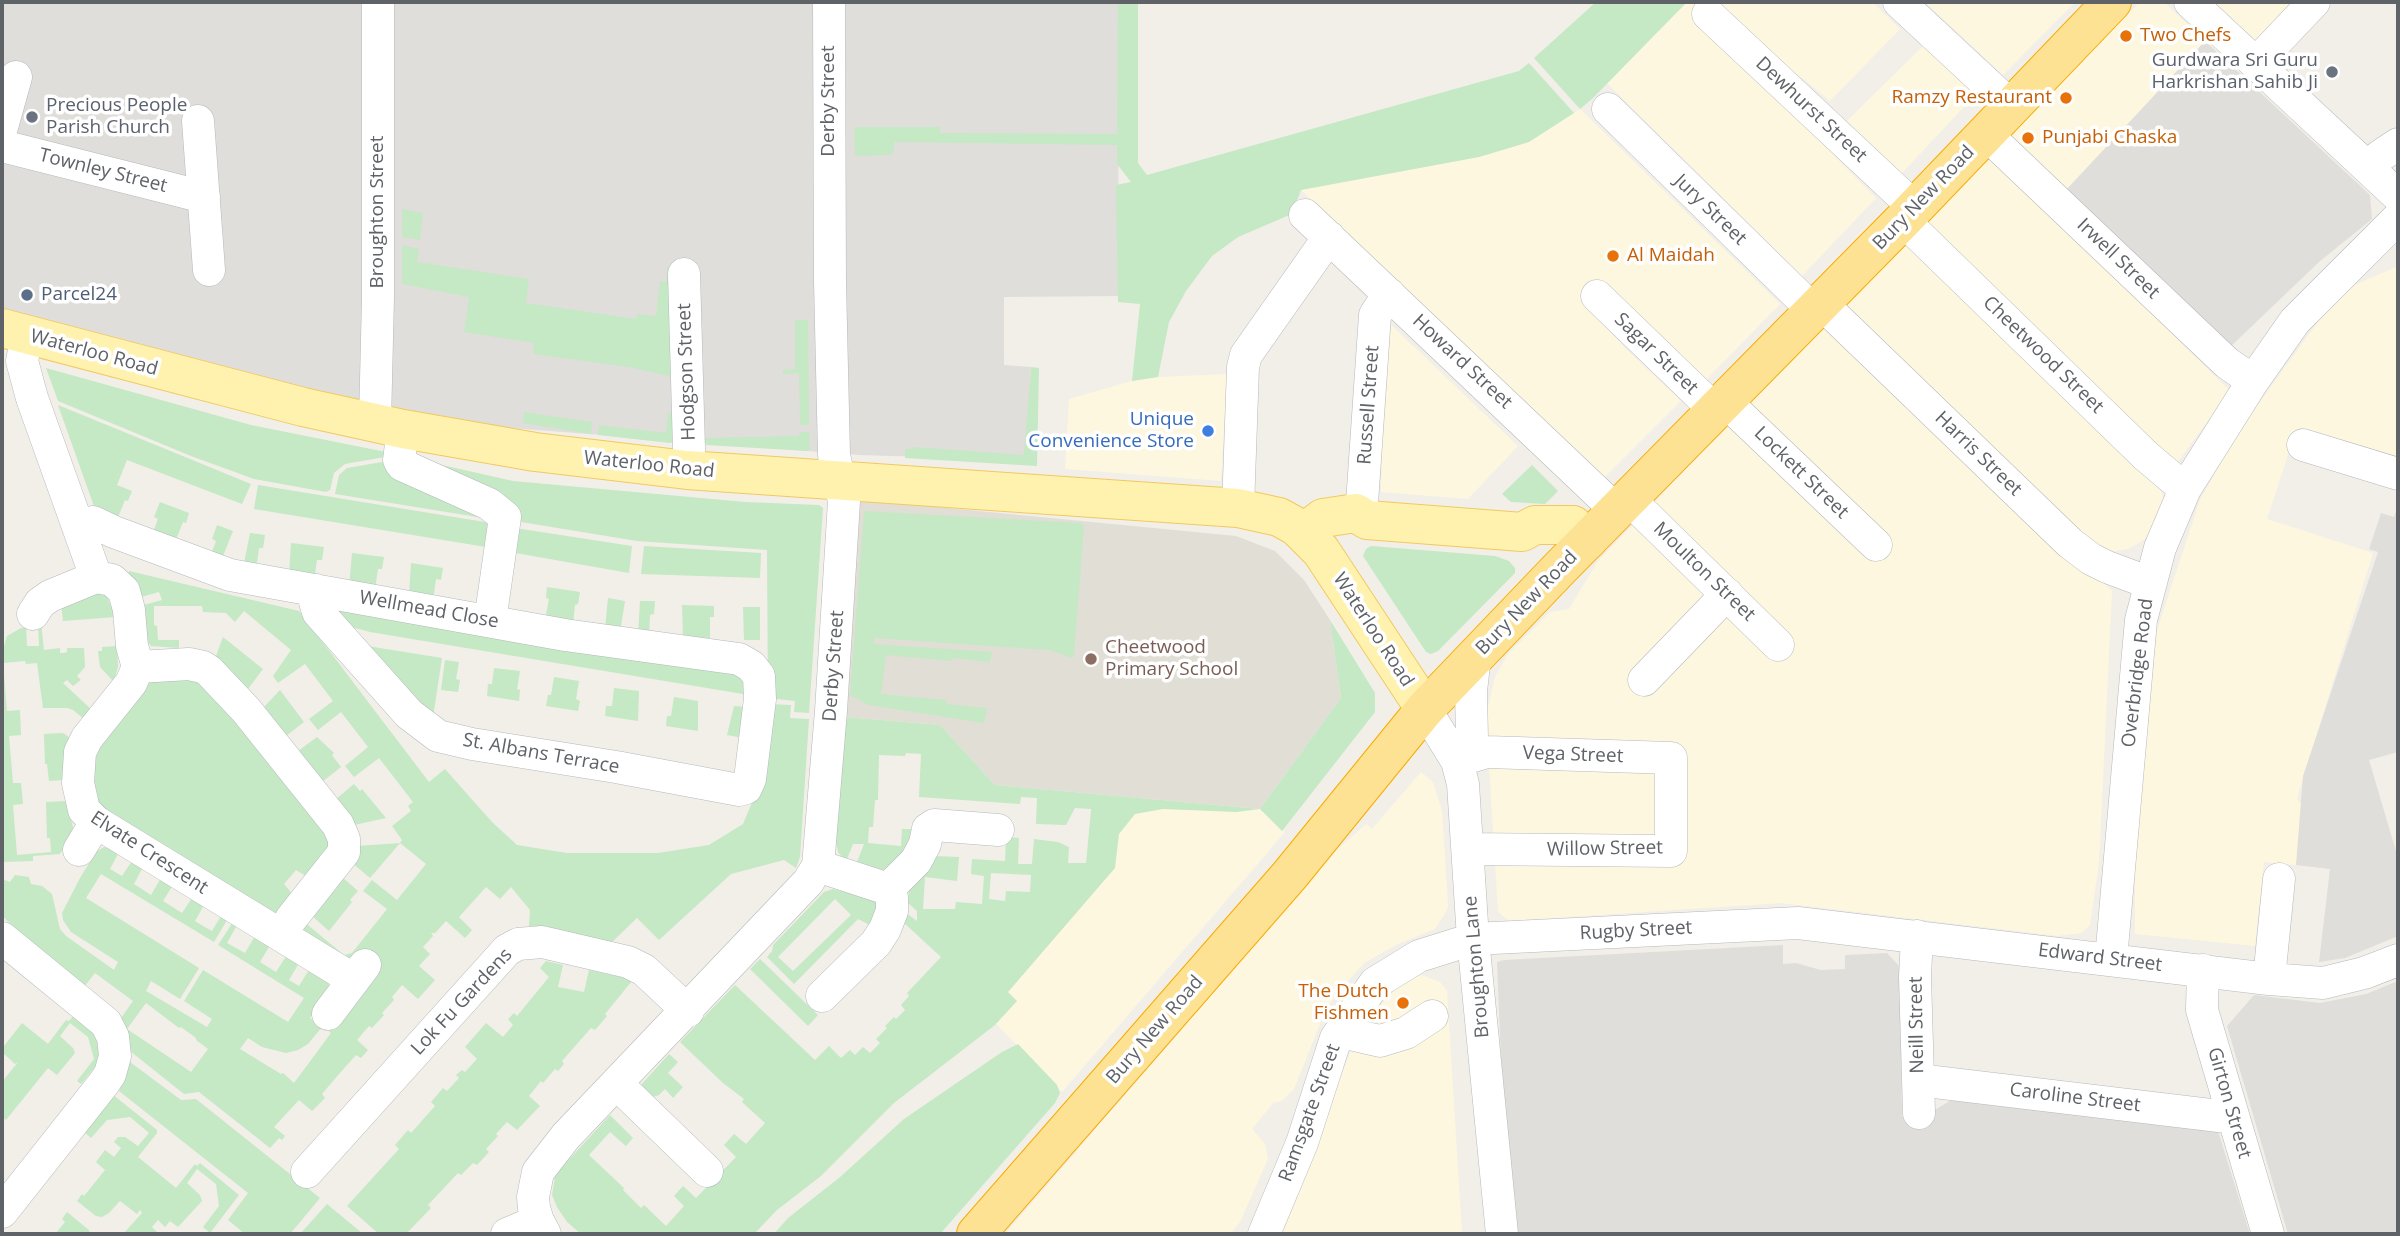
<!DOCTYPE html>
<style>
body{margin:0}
#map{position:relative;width:2400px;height:1236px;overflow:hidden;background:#f1efe8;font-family:"Open Sans",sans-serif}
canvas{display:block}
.frame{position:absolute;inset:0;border:4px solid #5f6368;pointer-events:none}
</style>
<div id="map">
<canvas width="2400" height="1236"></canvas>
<div class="frame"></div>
</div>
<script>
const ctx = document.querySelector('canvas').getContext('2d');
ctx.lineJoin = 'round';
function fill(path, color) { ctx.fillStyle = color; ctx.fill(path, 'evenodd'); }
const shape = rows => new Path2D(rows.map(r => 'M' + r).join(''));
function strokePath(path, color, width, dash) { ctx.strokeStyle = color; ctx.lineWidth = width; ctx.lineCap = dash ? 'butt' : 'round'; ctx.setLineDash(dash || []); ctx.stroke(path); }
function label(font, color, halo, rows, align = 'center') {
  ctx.font = font + ' "Open Sans",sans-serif'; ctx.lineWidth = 7; ctx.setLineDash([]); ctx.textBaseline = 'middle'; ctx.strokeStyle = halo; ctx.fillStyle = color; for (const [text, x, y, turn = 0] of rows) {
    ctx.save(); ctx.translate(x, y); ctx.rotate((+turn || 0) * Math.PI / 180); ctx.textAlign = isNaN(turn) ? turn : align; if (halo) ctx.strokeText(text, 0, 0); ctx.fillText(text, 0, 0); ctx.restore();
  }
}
const commercial = shape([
 [1687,2,1872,2,1900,29,1830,101,1801,77,1779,100,1876,198,1802,276,1607,83],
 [1925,2,2075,2,2003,75],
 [2140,2,2164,2,2205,41,2066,190,2010,135],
 [2213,2,2297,2,2257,44],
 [1923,46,1975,95,1902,173,1847,121],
 [1580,109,1780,304,1706,380,1656,330,1651,335,1583,303,1626,349,1681,401,1604,478,1301,190,1479,157,1529,142],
 [1990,155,2230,391,2177,463,1927,222],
 [1908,241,2162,492,2163,500,2159,517,2151,533,2142,541,2128,549,2115,551,2102,549,2057,514,1845,306],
 [2398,266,2398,459,2296,430,2267,519,2373,553,2297,798,2302,807,2296,865,2264,862,2255,946,2135,934,2135,860,2157,630,2200,500,2238,432,2323,315,2348,288],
 [1389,323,1518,446,1468,499,1381,492,1385,327],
 [1826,324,2112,591,2099,862,2090,925,2082,933,2058,936,1781,903,1509,921,1498,912,1489,764,1486,741,1487,711,1495,677,1508,654,1550,612,1569,609,1598,561],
 [1227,374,1221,481,1065,469,1069,399,1132,381,1158,377],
 [1421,772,1433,782,1442,811,1448,906,1446,912,1435,929,1398,944,1364,963,1340,990,1326,1009,1294,1089,1282,1101,1273,1103,1252,1129,1265,1144,1268,1159,1240,1222,1230,1234,1005,1234,1338,849,1366,824,1372,829],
 [1092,795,1260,809,1285,832,1062,1092,981,1008,1086,863],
 [1421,975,1440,982,1447,991,1462,1234,1279,1234,1351,1050,1368,1020,1383,1002,1403,982]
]);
const industrial = shape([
 [2,2,1119,2,1118,296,1004,297,1004,365,1031,367,1025,460,859,455,395,419,2,320],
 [2205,41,2370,195,2372,219,2319,262,2229,348,2066,190],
 [2398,505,2398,752,2369,760,2398,858,2398,936,2345,958,2319,962,2330,869,2296,865,2303,776,2378,552,2369,549,2381,513,2394,517],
 [1783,945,1783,964,1796,963,1821,970,1845,969,1845,955,1887,953,1900,967,1902,1117,1925,1116,1953,1099,2218,1131,2250,1234,1508,1234,1497,962,1504,960],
 [2398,981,2398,1234,2288,1234,2227,1026,2254,995,2320,1003,2366,994]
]);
const education = shape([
 [855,499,1236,536,1275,551,1304,580,1330,620,1341,698,1260,809,995,785,940,725,844,717]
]);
const green = shape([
 [1118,2,1138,2,1138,163,1147,175,1519,71,1529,63,1574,113,1529,142,1479,157,1301,190,1292,214,1238,237,1212,256,1186,291,1169,322,1158,377,1132,381,1140,304,1118,302,1116,185,1131,182,1117,164,1117,145,894,142,894,150,890,155,855,156,854,127,940,127,940,133,1117,134],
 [1596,2,1687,2,1593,98,1580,109,1534,58],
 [402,209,423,213,420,240,402,237],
 [402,245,419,249,417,262,529,279,526,303,636,319,637,314,656,316,660,281,667,282,667,266,674,284,676,373,669,376,629,367,533,354,534,343,464,332,469,297,402,284],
 [795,320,808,320,809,425,800,425,799,373,783,374,783,370,795,369],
 [1031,367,1039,368,1037,466,905,458,905,449,913,449,914,447,1024,455],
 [46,368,251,425,386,452,385,457,345,464,334,473,330,490,326,492,254,479,191,456,58,401],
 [58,405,251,484,242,504,127,460,117,485,132,491,128,501,125,500,117,520,96,512],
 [524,412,592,422,591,434,523,423],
 [668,412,673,415,673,442,670,443,598,435,599,425,666,433],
 [800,432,809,432,810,449,808,451,706,445,705,438,799,436],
 [411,458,513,481,745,502,819,505,823,508,809,713,794,712,795,701,768,698,767,550,637,541,515,521],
 [388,461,496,520,335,494,339,475,347,468],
 [1532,465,1558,491,1545,504,1511,502,1502,494],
 [258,485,497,524,492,548,254,509],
 [160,502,189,513,186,523,183,522,175,542,152,535,158,519,154,517],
 [864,511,1080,523,1084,526,1074,655,1072,658,1049,650,874,638,874,644,992,652,990,662,952,658,951,661,886,655,881,694,946,700,947,704,987,708,984,723,869,705,850,695],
 [217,525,233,531,221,561,210,557,216,541,212,539],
 [515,528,632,546,629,573,510,552],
 [250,533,265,535,263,548,259,548,256,570,243,568],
 [291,543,324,547,322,560,317,560,314,580,289,575],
 [644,546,761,553,760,578,641,574],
 [1371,546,1495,556,1509,561,1515,568,1515,573,1438,651,1431,654,1426,652,1363,556,1366,549],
 [352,553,384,557,382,569,378,569,375,590,349,587],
 [411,563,443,568,441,580,436,579,433,601,409,596],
 [129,571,299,611,429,782,445,769,492,822,517,845,567,853,658,853,709,845,743,824,753,800,768,704,791,705,790,718,809,719,800,857,796,868,784,860,731,874,659,940,637,918,611,943,529,926,530,910,511,887,500,899,486,887,459,917,472,930,465,938,446,921,435,933,431,933,433,936,423,947,430,954,419,966,435,980,418,999,402,985,392,997,394,1000,382,1013,384,1015,372,1028,369,1026,357,1040,368,1050,361,1058,356,1055,339,1074,322,1094,325,1098,312,1111,299,1100,274,1127,285,1136,282,1140,279,1138,270,1148,199,1092,184,1094,130,1051,121,1018,133,1001,95,973,84,987,16,931,2,915,2,879,10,882,15,875,29,877,31,884,42,886,52,894,60,929,66,936,114,970,118,962,71,932,63,920,62,913,80,878,96,852,104,847,119,852,110,869,122,876,132,861,143,867,134,884,151,895,161,878,173,885,163,901,182,913,192,898,204,905,195,921,203,926,212,931,221,916,227,920,214,942,101,874,86,898,199,968,180,999,151,981,146,991,207,1027,212,1019,184,1001,203,970,288,1022,304,998,218,945,233,922,237,925,227,943,245,953,255,936,270,945,260,962,276,972,287,955,299,963,289,980,299,986,309,970,328,982,330,989,310,1018,322,1027,308,1044,298,1050,286,1053,262,1047,248,1038,240,1049,281,1074,283,1073,294,1083,331,1033,328,1030,374,969,353,967,92,804,94,748,148,683,156,676,202,677,336,843,306,876,296,870,284,884,290,891,303,921,344,955,352,953,387,909,363,891,372,880,397,900,426,864,400,843,370,878,351,862,357,846,400,843,402,840,392,826,411,811,408,806,413,802,379,758,354,777,350,772,345,766,368,747,341,712,318,730,309,719,333,701,305,664,278,683,273,676,291,650,244,611,235,622,226,613,203,612,202,606,154,606,154,625,157,626,158,640,179,640,179,648,151,646,146,639,144,605,162,600,159,592,141,597,128,574],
 [146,1003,179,1028,181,1027,196,1038,196,1040,208,1049,191,1072,127,1029],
 [547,587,580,592,578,604,575,605,573,624,545,620,549,599,546,598],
 [95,591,106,595,116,617,63,621,61,602],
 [608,598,625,601,620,632,605,629],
 [640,601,655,601,654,614,650,615,649,636,638,636],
 [682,605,714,606,714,617,710,617,710,638,683,637],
 [743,607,760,607,760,640,744,640],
 [333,609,742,674,751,693,743,694,370,632,340,624],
 [1330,620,1375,693,1375,712,1282,831,1260,809,1236,812,1163,809,1135,814,1119,834,1115,868,1008,992,1017,1001,995,1025,894,1103,821,1176,777,1210,754,1234,581,1234,567,1222,557,1207,552,1195,555,1177,562,1167,610,1115,633,1138,626,1146,610,1132,589,1155,624,1188,623,1190,641,1208,644,1205,666,1226,684,1206,674,1196,683,1186,696,1198,736,1157,724,1145,734,1134,746,1144,765,1123,742,1102,744,1099,723,1083,680,1042,735,985,815,1060,829,1046,841,1058,850,1050,855,1055,863,1047,870,1053,880,1043,876,1039,887,1028,885,1026,894,1017,896,1019,905,1010,901,1005,909,996,907,993,941,957,903,922,906,913,917,921,917,911,908,903,909,889,934,856,959,857,957,881,925,877,923,909,955,909,956,902,982,904,984,876,971,874,972,859,1005,861,1006,837,1019,838,1018,864,1032,864,1034,839,1058,842,1069,847,1068,863,1086,863,1091,809,1075,808,1066,825,1036,824,1037,798,1021,797,1020,804,919,797,921,754,906,753,905,756,879,755,878,800,875,800,873,827,869,827,868,843,901,846,902,829,911,829,910,847,883,870,857,862,864,844,853,844,847,859,841,856,838,852,836,842,844,717,940,725,995,785,1260,809,1341,698],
 [991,873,1031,875,1030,892,1006,891,1005,901,989,899],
 [38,622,41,622,44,650,60,648,60,653,64,653,67,652,67,648,84,648,85,667,77,676,81,680,73,686,67,680,63,683,92,710,84,719,73,710,67,708,43,708,37,663,26,664,25,661,3,663,7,711,20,710,21,735,9,736,13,783,21,783,23,804,13,805,17,855,51,852,50,838,47,838,46,802,66,801,73,827,72,835,60,854,33,856,33,861,2,862,2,653,7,636,21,628,26,627,27,646,39,646],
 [223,637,263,669,248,689,216,656],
 [361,645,442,658,432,724],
 [117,646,118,666,114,682,100,667,98,651,102,651,102,647],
 [445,660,459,662,456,679,460,680,458,692,441,690],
 [494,668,520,671,517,689,520,690,519,701,487,696,488,684,492,684],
 [554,677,579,681,576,699,580,701,578,711,546,706,548,695,551,695],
 [614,688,639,691,638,721,605,716,606,706,612,706],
 [280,690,304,722,286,736,264,707],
 [674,697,698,701,698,731,666,726,667,716,671,716],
 [734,706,747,707,743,738,727,735],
 [63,733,70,738,64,780,49,781,47,764,45,764,44,734],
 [317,737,334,753,332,755,341,767,322,782,298,751],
 [354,784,360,791,362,789,386,818,354,825,336,799],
 [342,877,358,891,350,900,352,902,329,931,311,915],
 [833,889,875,900,879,908,870,925,858,919,794,984,767,957,772,951,773,945,824,892],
 [835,899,851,915,793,971,778,957],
 [760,959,818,1015,808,1026,750,969],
 [546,961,563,965,558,987,584,992,589,970,621,977,632,981,605,1014,607,1016,595,1030,591,1028,562,1061,564,1064,558,1071,555,1069,543,1083,541,1081,529,1096,540,1106,517,1130,507,1122,496,1134,498,1136,486,1149,489,1152,477,1165,473,1163,461,1175,458,1173,428,1205,431,1208,406,1234,379,1234,347,1206,399,1149,395,1145,408,1130,411,1133,435,1106,431,1102,443,1088,447,1091,459,1078,456,1075,462,1070,465,1072,477,1059,465,1047,486,1023,503,1037,513,1025,508,1019,514,1013,517,1016,549,977,540,968],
 [74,1015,91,1029,97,1041,99,1055,95,1067,81,1084,77,1081,94,1059,88,1037,70,1023,60,1036,73,1048,75,1053,57,1075,48,1068,6,1120,2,1117,2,1082,18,1062,15,1064,3,1053,4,1046,22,1023,48,1044,66,1020,69,1021],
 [1018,1044,1057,1085,1060,1093,1055,1103,940,1234,774,1234,788,1218,839,1178,904,1119,1002,1052],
 [669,1054,678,1062,668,1073,683,1087,673,1098,665,1089,659,1095,650,1098,640,1086],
 [130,1062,181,1100,196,1099,320,1198,290,1234,245,1234,228,1220,248,1193,119,1091],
 [112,1094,157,1130,157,1133,138,1157,176,1188,195,1164,197,1166,200,1163,239,1195,210,1233,203,1227,219,1206,216,1184,197,1169,187,1183,200,1195,202,1201,178,1227,170,1221,165,1227,158,1220,152,1227,159,1234,123,1234,142,1213,140,1210,137,1214,120,1201,109,1213,102,1217,96,1216,77,1201,82,1194,84,1196,105,1170,96,1162,105,1150,114,1157,121,1148,114,1142,118,1137,125,1137,138,1146,149,1133,130,1117,107,1120,91,1138,83,1131],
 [327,1204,363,1234,300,1234],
 [67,1212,89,1230,90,1234,55,1234,65,1222,62,1219]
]);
const minor = shape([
 [1899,2,2012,107],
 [2190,2,2398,196],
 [1708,14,1914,207],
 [2257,62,2314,2],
 [1608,109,1813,310],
 [198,121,209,270],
 [2,127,16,77],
 [1986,134,2227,363,2253,381],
 [2,146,204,197],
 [2368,168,2380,156,2398,144],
 [1305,215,1617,511],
 [1903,220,2146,456,2185,489],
 [684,274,689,449,687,470],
 [1597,296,1716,411],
 [1821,303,2070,543,2091,559,2107,567,2150,583],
 [27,335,22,361,32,398,96,577,112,580,124,591,129,610,132,646,138,667,131,683,87,738,80,752,78,783,84,810,96,822,354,980],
 [1725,401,1876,545],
 [375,422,378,297,378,2],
 [403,429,399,460,402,465,489,504,505,517,490,621],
 [2303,445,2398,474],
 [1629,499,1778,645],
 [1238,508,1243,367,1246,355,1329,237],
 [1367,520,1362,503,1375,315,1389,294],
 [78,527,93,522,114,532,230,575,565,635,739,659,751,666,759,676,760,699,750,779,746,788,739,790,616,767,472,744,438,736,409,714,318,612,315,602,316,590],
 [33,614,40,603,50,596,96,577],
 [138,667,189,664,203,667,209,671,246,710,338,825,344,839,344,852,291,919],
 [1644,680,1727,594],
 [1425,709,1457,761,1463,784,1473,939,1502,1234],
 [1457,761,1487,752,1671,758,1671,851,1468,849],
 [1457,761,1472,739,1471,691,1475,656],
 [79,850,96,822],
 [818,866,888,889],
 [888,889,916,861,925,844,928,829,934,825,998,830],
 [1917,936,1915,977,1919,1113],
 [2,938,106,1023,113,1037,115,1056,110,1074,104,1083,2,1212],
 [2111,959,2141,620,2160,548,2185,489,2253,381,2295,321,2398,218],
 [2203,970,2202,1010,2268,1234],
 [2269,979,2279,879],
 [822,996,876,943,885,929,892,911,892,898,888,889],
 [328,1014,365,965],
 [1341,1032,1380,1041,1406,1033,1432,1016],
 [1918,1080,2219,1116,2231,1112],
 [617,1084,707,1171],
 [307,1172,507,950,518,944,542,942,628,962,644,970,688,1011],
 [507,1234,538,1221],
 [545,1234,538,1221,534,1208,533,1197,538,1172,566,1136,808,882,818,866,831,711,844,501,834,455,830,282,829,2],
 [1264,1234,1302,1143,1336,1038,1375,983,1419,956,1473,939,1798,923,2269,979,2323,983,2364,973,2398,960]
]);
const major = shape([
 [2,328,303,407,403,429,535,452,687,470,1238,508,1279,517,1297,527,1321,551,1425,709],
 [1304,533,1323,518,1356,513,1367,520,1522,532,1535,525,1573,525,1588,540]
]);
const highway = shape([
 [976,1234,1289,876,1425,709,1560,568,1903,220,2112,2]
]);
const markers = [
 [2126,36,7,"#e8710a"],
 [2332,72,7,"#6b7280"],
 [2066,98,7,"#e8710a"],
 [32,117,7,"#6b7280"],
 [2028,138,7,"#e8710a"],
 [1613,256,7,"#e8710a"],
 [27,295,7,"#5c6f8a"],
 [1208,431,7,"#3f7fe0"],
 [1091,659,7,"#8d6e63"],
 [1403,1003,7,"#e8710a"]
];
const foodNames = [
 ["Two Chefs",2140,36],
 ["Ramzy Restaurant",2052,98,"right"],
 ["Punjabi Chaska",2042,138],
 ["Al Maidah",1627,256],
 ["The Dutch",1389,992,"right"],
 ["Fishmen",1389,1014,"right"]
];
const worshipNames = [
 ["Gurdwara Sri Guru",2318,61],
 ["Harkrishan Sahib Ji",2318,83],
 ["Precious People",46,106,"left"],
 ["Parish Church",46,128,"left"]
];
const streetNames = [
 ["Derby Street",829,101,-90],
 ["Dewhurst Street",1811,110,43],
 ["Townley Street",103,171,14],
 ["Bury New Road",1924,198,-46],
 ["Jury Street",1710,210,44],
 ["Broughton Street",378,212,-90],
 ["Irwell Street",2118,259,44],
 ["Waterloo Road",94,353,15],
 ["Sagar Street",1656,354,44],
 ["Cheetwood Street",2043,355,44],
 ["Howard Street",1462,362,43],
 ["Hodgson Street",687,372,-92],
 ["Russell Street",1369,405,-86],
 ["Harris Street",1978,454,44],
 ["Waterloo Road",649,465,6],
 ["Lockett Street",1801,473,44],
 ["Moulton Street",1704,572,44],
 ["Bury New Road",1527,603,-46],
 ["Wellmead Close",429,610,10],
 ["Waterloo Road",1373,630,57],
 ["Derby Street",834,666,-86],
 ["Overbridge Road",2138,673,-83],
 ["St. Albans Terrace",541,754,10],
 ["Vega Street",1573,755,2],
 ["Willow Street",1605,849,-1],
 ["Elvate Crescent",149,853,33],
 ["Rugby Street",1636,931,-3],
 ["Edward Street",2100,958,7],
 ["Broughton Lane",1477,967,-95],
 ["Lok Fu Gardens",462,1002,-47],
 ["Neill Street",1917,1025,-91],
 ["Bury New Road",1155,1030,-49],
 ["Caroline Street",2075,1098,7],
 ["Girton Street",2229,1103,74],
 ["Ramsgate Street",1310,1113,-70]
];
const serviceNames = [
 ["Parcel24",41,295]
];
const shopNames = [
 ["Unique",1194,420],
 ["Convenience Store",1194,442]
];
const educationNames = [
 ["Cheetwood",1105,648],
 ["Primary School",1105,670]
];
fill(commercial, '#fef7e0');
fill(industrial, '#e0deda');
fill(education, '#e1ded6');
fill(green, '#c5e8c5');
strokePath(minor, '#b5b8bc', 33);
strokePath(major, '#f2c960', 40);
strokePath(highway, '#f9ab00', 40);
strokePath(minor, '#fff', 32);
strokePath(major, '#fff2af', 38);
strokePath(highway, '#fde293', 38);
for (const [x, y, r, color] of markers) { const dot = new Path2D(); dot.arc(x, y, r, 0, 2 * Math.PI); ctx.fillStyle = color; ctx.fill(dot); strokePath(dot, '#fff', 2.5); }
label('19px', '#c56008', '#fff', foodNames, 'left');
label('19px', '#5b616d', '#fff', worshipNames, 'right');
label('19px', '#5f6368', '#fff', streetNames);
label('19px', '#4e5e75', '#fff', serviceNames, 'left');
label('19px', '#366cbe', '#fff', shopNames, 'right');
label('19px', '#785e54', '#fff', educationNames, 'left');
</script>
